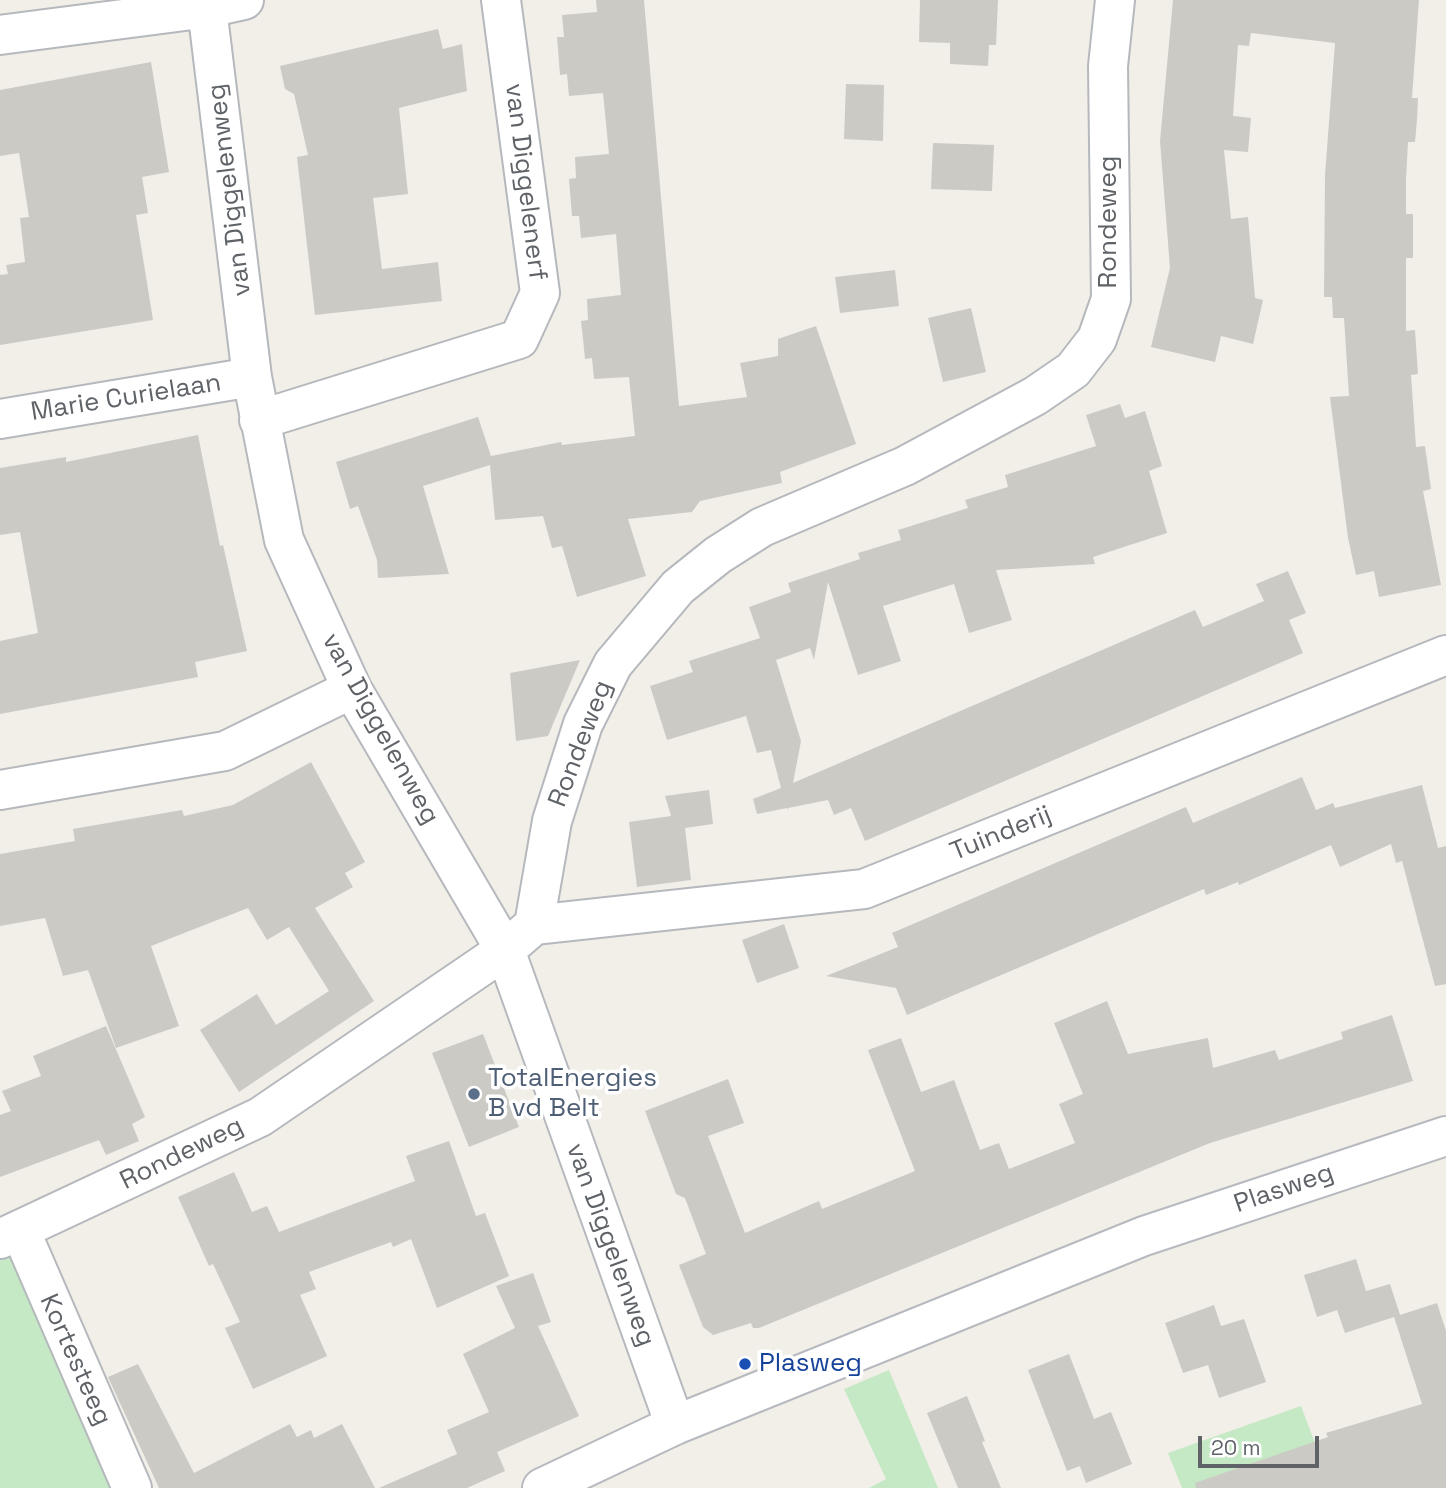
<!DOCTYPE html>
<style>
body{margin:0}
#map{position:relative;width:1446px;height:1488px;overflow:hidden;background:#f1efe8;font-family:"Space Grotesk",sans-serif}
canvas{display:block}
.scale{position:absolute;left:1198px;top:1436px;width:121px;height:32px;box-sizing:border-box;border:4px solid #5f6368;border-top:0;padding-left:9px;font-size:21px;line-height:24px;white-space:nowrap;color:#5f6368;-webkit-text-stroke:5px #fff;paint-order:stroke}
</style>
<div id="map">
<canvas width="1446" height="1488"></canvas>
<div class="scale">20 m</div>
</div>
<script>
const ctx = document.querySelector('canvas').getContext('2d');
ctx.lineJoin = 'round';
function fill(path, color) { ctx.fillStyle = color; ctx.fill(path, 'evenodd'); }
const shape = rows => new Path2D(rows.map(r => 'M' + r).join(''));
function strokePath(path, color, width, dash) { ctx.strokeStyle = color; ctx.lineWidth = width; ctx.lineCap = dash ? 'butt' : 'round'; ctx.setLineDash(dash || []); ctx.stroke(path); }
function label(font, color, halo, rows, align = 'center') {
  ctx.font = font + ' "Space Grotesk",sans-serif'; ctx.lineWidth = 7; ctx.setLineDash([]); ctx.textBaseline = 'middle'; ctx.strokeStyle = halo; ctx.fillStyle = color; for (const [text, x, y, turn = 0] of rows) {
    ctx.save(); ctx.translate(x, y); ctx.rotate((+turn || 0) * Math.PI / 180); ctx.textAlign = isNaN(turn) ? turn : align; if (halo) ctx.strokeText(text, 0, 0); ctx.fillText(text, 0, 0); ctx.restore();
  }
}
const green = shape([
 [7,1256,21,1266,119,1488,0,1488,0,1258],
 [889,1370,938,1488,869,1488,886,1479,844,1389],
 [1301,1406,1332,1488,1182,1488,1168,1453]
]);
const building = shape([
 [596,0,644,0,679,406,747,397,740,363,778,356,778,339,816,326,856,444,780,472,782,483,700,501,692,512,628,519,646,576,577,597,562,546,552,548,543,516,495,520,490,465,423,486,449,574,378,578,377,560,358,506,350,509,336,462,478,417,491,456,561,442,562,445,635,436,629,377,594,379,592,358,585,359,583,339,581,321,588,320,587,299,621,295,616,234,581,238,579,216,572,216,569,179,576,178,575,157,609,154,603,93,569,96,567,74,560,75,557,37,564,37,562,15,597,12],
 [920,0,998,0,996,45,989,45,988,66,950,64,950,43,919,42],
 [1173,0,1419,0,1412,98,1418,98,1417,120,1415,142,1408,142,1406,179,1406,214,1413,214,1413,258,1406,258,1406,331,1415,330,1418,374,1411,375,1416,447,1425,446,1431,489,1423,491,1441,585,1379,597,1374,571,1356,575,1348,538,1330,397,1349,396,1344,318,1333,318,1332,297,1324,297,1325,175,1335,43,1251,33,1249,46,1238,45,1233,116,1251,118,1248,152,1224,150,1231,219,1248,217,1255,298,1263,300,1253,344,1221,336,1215,362,1151,347,1170,268,1160,141],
 [438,29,443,49,462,44,467,91,399,108,408,194,373,198,382,269,438,262,442,301,315,315,297,157,308,155,294,94,285,89,280,66],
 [151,62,169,172,142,177,148,213,136,215,153,320,0,345,0,275,8,274,6,265,25,262,20,218,29,217,19,153,0,156,0,90],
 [846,84,884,85,883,141,844,139],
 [933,143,994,145,992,191,931,189],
 [895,270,899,306,840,313,835,277],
 [971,308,986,372,943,382,928,318],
 [1120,404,1125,418,1145,411,1162,466,1149,471,1167,533,1093,557,1095,564,996,570,1012,620,969,633,954,584,883,606,901,661,858,675,828,582,814,660,810,648,776,660,801,741,793,783,1195,610,1203,627,1264,601,1256,584,1288,571,1306,613,1289,620,1303,653,865,841,851,808,834,815,828,800,788,808,788,811,787,808,757,814,753,799,781,788,771,750,757,753,746,716,667,740,650,686,693,672,689,661,760,638,749,607,791,592,788,583,860,559,858,553,901,540,898,530,968,508,965,500,1008,487,1005,475,1096,446,1086,415],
 [198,435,220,546,223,545,247,651,195,662,198,677,0,714,0,641,38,633,20,532,0,535,0,468,66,457,66,462],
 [580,660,548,736,516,741,510,673],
 [311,762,365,862,345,873,353,887,315,908,374,1001,239,1092,200,1030,257,994,276,1025,329,991,289,927,267,940,248,908,151,946,179,1026,116,1048,88,970,63,976,45,918,0,926,0,854,75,841,73,829,182,810,184,816,233,805],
 [1302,777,1316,810,1333,803,1335,808,1422,785,1438,848,1446,846,1446,984,1435,986,1402,861,1396,863,1391,844,1340,867,1331,845,1239,885,1238,882,1206,895,1204,889,907,1015,896,988,826,976,898,947,892,933,1186,807,1193,823],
 [709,790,713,824,685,828,691,880,637,887,629,822,671,816,665,796],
 [784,924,799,968,757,983,742,940],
 [1107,1001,1128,1054,1208,1038,1213,1068,1275,1050,1279,1060,1343,1039,1341,1032,1392,1015,1413,1081,1210,1143,759,1328,753,1328,751,1323,713,1335,703,1327,679,1265,706,1254,685,1198,676,1194,645,1111,728,1079,744,1123,708,1136,745,1233,819,1201,822,1209,915,1171,868,1050,901,1038,921,1092,954,1080,980,1150,999,1143,1009,1169,1075,1143,1059,1104,1083,1094,1054,1023],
 [106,1026,145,1117,132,1124,139,1141,106,1155,99,1140,0,1177,0,1115,11,1111,2,1091,41,1076,33,1056],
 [483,1034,519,1127,469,1147,432,1053],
 [449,1141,476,1216,485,1213,509,1276,437,1308,411,1239,393,1247,391,1242,309,1272,316,1289,300,1295,327,1356,253,1389,225,1328,240,1322,213,1264,209,1266,178,1197,234,1172,252,1212,267,1206,279,1232,415,1181,406,1156],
 [1356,1259,1366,1291,1390,1284,1400,1315,1437,1303,1446,1331,1446,1488,1196,1488,1195,1483,1328,1437,1326,1433,1422,1404,1394,1317,1345,1333,1337,1310,1317,1317,1304,1275],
 [533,1273,551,1322,538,1326,579,1416,497,1452,505,1471,467,1488,379,1488,457,1454,447,1430,489,1412,463,1354,515,1328,496,1286],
 [1214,1305,1221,1326,1244,1319,1266,1382,1219,1398,1208,1365,1183,1373,1165,1323],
 [1069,1354,1094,1419,1111,1412,1132,1464,1086,1483,1080,1466,1067,1471,1028,1370],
 [138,1364,194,1473,290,1424,297,1437,311,1430,314,1438,342,1424,375,1488,159,1488,108,1377],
 [967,1396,985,1441,982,1442,1001,1488,958,1488,927,1413]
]);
const street = shape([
 [206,0,252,377,284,540,352,689,505,950,675,1425],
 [0,35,208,8,244,0],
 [0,419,252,377],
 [259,420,519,339,540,293,501,0],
 [0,790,225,751,352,689],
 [534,925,864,889,1446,655],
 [21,1232,132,1488],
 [0,1239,260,1117,505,950,534,925,552,821,583,724,613,664,678,587,718,555,762,527,905,466,1035,396,1073,370,1097,339,1111,299,1108,66,1115,0]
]);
const secondary = shape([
 [542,1488,675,1425,1144,1236,1446,1136]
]);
const markers = [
 [474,1094,7,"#5c6f8a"],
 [745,1364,7,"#1a4fb4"]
];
const streetNames = [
 ["van Diggelenerf",525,182,83],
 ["van Diggelenweg",230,190,-97],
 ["Rondeweg",1109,222,-90],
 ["Marie Curielaan",126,398,-9],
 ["van Diggelenweg",380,729,61],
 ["Rondeweg",581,744,-69],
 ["Tuinderij",1001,834,-22],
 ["Rondeweg",182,1154,-26],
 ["Plasweg",1284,1189,-19],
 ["van Diggelenweg",610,1245,70],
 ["Kortesteeg",75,1360,66]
];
const serviceNames = [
 ["TotalEnergies",488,1079],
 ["B vd Belt",488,1109]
];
const transitNames = [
 ["Plasweg",759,1364]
];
fill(green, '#c5e8c5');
fill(building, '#cccac5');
strokePath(street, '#b5b8bc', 42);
strokePath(secondary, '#b6babf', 42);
strokePath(street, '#fff', 38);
strokePath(secondary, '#fff', 38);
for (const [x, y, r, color] of markers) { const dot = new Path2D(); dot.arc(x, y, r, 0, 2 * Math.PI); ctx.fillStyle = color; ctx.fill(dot); strokePath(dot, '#fff', 2.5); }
label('26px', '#5f6368', '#fff', streetNames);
label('26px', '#4e5e75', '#fff', serviceNames, 'left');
label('26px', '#164399', '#fff', transitNames, 'left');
</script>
